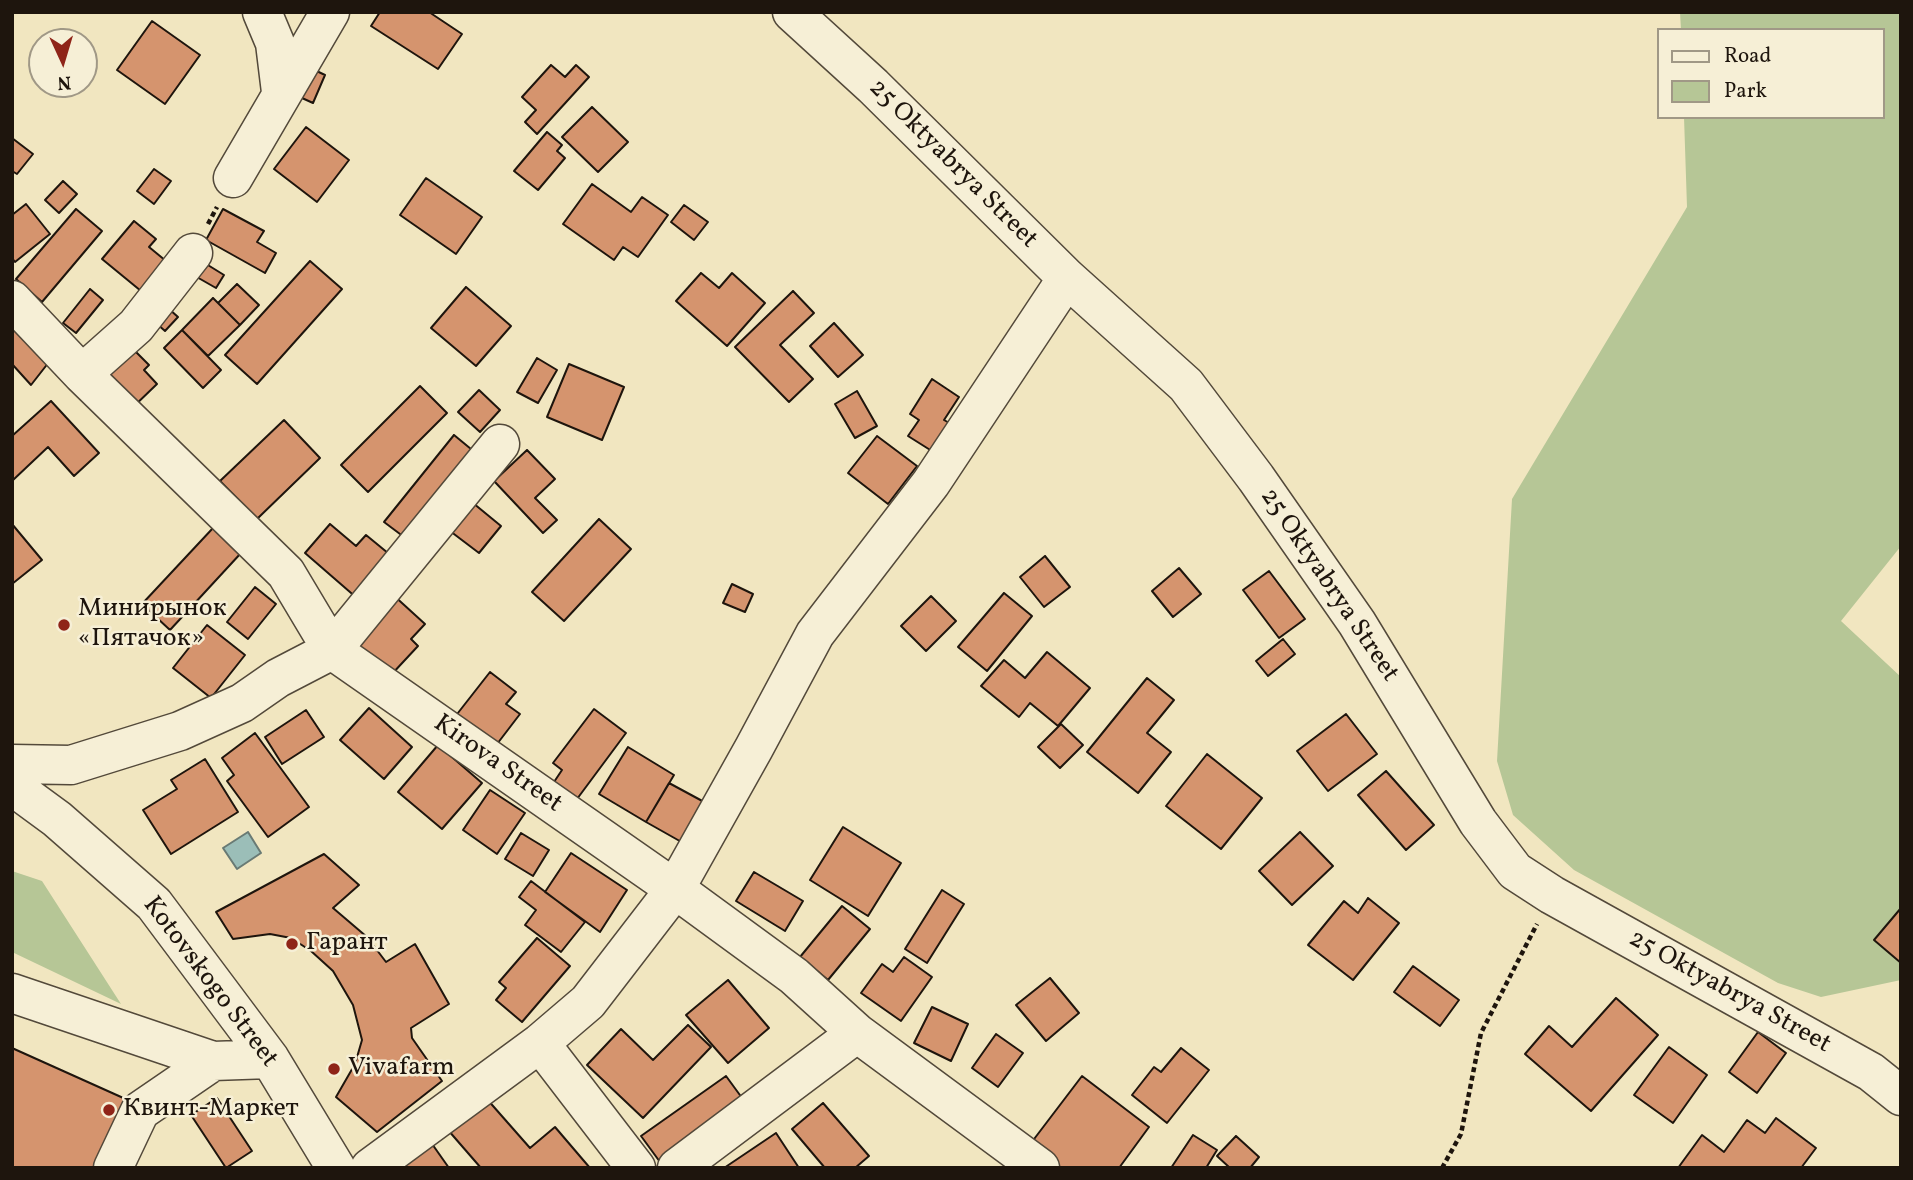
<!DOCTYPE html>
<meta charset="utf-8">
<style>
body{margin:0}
#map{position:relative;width:1913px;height:1180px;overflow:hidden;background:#f1e6c0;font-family:Vollkorn,serif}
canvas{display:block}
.frame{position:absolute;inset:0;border:14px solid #1e150d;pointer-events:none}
.legend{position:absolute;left:1657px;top:28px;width:228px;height:91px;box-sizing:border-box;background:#f6efd6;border:2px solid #a09886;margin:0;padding:9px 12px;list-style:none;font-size:21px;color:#1e150d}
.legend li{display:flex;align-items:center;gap:14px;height:35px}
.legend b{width:35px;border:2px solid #a09886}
.north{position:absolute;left:28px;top:28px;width:70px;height:70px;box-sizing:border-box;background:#f6efd6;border:2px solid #a09886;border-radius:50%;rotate:176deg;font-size:19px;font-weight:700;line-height:28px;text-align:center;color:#1e150d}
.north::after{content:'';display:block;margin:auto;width:24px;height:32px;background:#8f2418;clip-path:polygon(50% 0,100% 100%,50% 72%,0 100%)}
</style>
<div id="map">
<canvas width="1913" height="1180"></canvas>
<div class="frame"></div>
<ul class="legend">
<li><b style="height:9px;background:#f6efd6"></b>Road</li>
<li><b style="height:19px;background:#b6c696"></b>Park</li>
</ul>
<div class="north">N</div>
</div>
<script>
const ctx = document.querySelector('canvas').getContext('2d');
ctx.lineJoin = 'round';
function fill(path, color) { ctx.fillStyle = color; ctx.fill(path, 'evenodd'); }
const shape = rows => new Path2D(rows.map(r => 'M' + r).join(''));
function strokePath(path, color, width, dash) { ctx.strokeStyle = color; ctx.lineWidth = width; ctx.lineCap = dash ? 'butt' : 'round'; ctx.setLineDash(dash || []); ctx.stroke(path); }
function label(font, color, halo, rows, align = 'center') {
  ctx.font = font + ' Vollkorn,serif'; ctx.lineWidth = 5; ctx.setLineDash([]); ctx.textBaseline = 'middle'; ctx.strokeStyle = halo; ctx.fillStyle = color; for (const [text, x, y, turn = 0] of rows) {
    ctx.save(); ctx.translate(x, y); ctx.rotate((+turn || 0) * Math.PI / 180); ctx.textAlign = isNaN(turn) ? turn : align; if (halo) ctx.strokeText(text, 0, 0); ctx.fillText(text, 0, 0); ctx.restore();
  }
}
const green = shape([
 [1680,12,1901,12,1901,546,1841,621,1901,677,1901,980,1821,997,1778,983,1574,870,1513,815,1497,761,1512,499,1687,207,1684,117,1883,117,1883,30,1681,30],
 [12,871,42,881,121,1004,12,952]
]);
const water = shape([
 [248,832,261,853,237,869,223,848,248,832]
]);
const building = shape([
 [380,12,429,12,462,34,438,69,371,26,380,12],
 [152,21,200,55,165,104,117,70,152,21],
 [304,65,325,75,313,103,291,93,304,65],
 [551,65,565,77,576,65,589,77,537,134,525,122,536,110,522,97,551,65],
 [592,107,628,142,598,172,562,137,592,107],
 [306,127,349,160,317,202,274,169,306,127],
 [547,132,562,145,557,151,565,158,538,190,514,171,547,132],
 [12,138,33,154,17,174,12,171,12,138],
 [154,169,171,181,154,204,137,191,154,169],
 [426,178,482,217,456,254,400,215,426,178],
 [63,181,77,194,59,213,45,200,63,181],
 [592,184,631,212,642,197,668,215,638,257,623,247,614,260,563,224,592,184],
 [26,204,50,234,15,262,12,258,12,215,26,204],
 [684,205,708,222,694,240,671,222,684,205],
 [76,209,102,231,42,302,16,279,76,209],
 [223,209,264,231,257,242,276,253,265,273,206,240,223,209],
 [134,221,156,239,149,247,166,261,141,291,102,259,134,221],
 [310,261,342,289,257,384,225,355,310,261],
 [203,262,224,275,216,288,195,276,203,262],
 [701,273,719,288,732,273,765,303,727,346,676,301,701,273],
 [237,284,259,305,240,325,218,303,237,284],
 [466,287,511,326,476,366,431,328,466,287],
 [90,289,103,300,76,333,63,323,90,289],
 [793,291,814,313,780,345,813,379,789,402,735,347,793,291],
 [213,298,240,325,208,356,182,330,213,298],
 [169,309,178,317,165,331,156,323,169,309],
 [12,323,49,362,31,385,12,364,12,323],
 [834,323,863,355,838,377,810,346,834,323],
 [182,330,221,370,203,388,164,348,182,330],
 [132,348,149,365,144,370,157,384,129,411,99,380,132,348],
 [537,358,557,370,538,403,517,392,537,358],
 [569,364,624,387,602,440,547,417,569,364],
 [932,379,959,397,944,420,953,425,935,453,908,436,919,420,910,414,932,379],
 [420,386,447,413,368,492,341,465,420,386],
 [479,390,500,410,480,432,458,412,479,390],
 [857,391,877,426,855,438,835,404,857,391],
 [51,401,99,453,74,476,48,447,12,481,12,436,51,401],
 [284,420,320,458,257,519,220,481,284,420],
 [454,435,477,454,408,540,384,522,454,435],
 [877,436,917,466,888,504,848,473,877,436],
 [527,450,555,479,535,498,557,520,543,533,494,481,527,450],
 [473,503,501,526,479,553,450,531,473,503],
 [599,519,631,549,564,621,532,592,599,519],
 [12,524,42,560,12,584,12,524],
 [330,524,356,546,366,535,394,558,358,599,305,553,330,524],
 [213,528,241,553,170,630,142,604,213,528],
 [1045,556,1070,587,1044,607,1020,577,1045,556],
 [1179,568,1201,594,1173,617,1152,591,1179,568],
 [1269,571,1305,619,1279,638,1243,590,1269,571],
 [732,584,753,594,745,612,723,603,732,584],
 [255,587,276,604,248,639,227,622,255,587],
 [391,593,425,624,411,639,418,646,391,675,350,638,391,593],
 [1004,593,1032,616,987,671,958,647,1004,593],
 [931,596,956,621,926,651,901,626,931,596],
 [207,625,245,655,211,698,173,668,207,625],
 [1283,639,1295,654,1268,676,1256,661,1283,639],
 [1047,652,1090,688,1058,726,1030,703,1019,717,981,686,1004,660,1025,678,1047,652],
 [490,672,516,692,506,704,520,714,494,748,454,718,490,672],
 [1147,678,1174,700,1147,733,1171,752,1138,793,1087,752,1147,678],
 [369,708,412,747,384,779,340,740,369,708],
 [594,709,626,733,577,799,554,782,562,770,553,763,594,709],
 [306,710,324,737,282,764,265,737,306,710],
 [1346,714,1377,754,1328,791,1297,751,1346,714],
 [1061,724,1083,745,1060,768,1038,747,1061,724],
 [255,733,309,807,268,837,227,781,234,775,222,758,255,733],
 [438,745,482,783,442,829,398,792,438,745],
 [628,747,674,775,646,822,599,794,628,747],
 [1207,754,1262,798,1221,849,1166,806,1207,754],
 [205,759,238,812,171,854,143,810,177,789,171,780,205,759],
 [1386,771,1434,825,1406,850,1358,795,1386,771],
 [669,783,706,803,685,844,646,822,669,783],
 [490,790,525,813,497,854,463,830,490,790],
 [843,827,901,863,868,916,810,880,843,827],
 [1300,832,1333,866,1292,905,1259,871,1300,832],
 [521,833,549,850,533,876,505,859,521,833],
 [571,853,627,890,600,932,545,892,571,853],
 [324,854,359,885,333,908,367,937,386,962,415,944,449,1004,411,1028,412,1038,442,1081,377,1132,336,1097,355,1064,362,1040,353,1005,333,971,311,951,291,938,270,934,233,939,216,912,324,854],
 [754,872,803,901,785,931,736,901,754,872],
 [531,881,585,922,561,952,525,925,536,910,519,897,531,881],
 [942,890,964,904,927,963,905,949,942,890],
 [1368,898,1399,923,1353,980,1308,945,1344,901,1358,913,1368,898],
 [842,906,870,929,828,980,800,957,842,906],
 [1901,908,1901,963,1874,940,1901,908],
 [537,938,570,966,522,1022,496,1000,506,988,499,982,537,938],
 [904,957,932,977,901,1021,861,993,882,964,893,972,904,957],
 [1413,966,1459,1000,1440,1026,1394,992,1413,966],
 [1050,978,1079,1013,1046,1041,1016,1005,1050,978],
 [728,980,769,1028,728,1063,686,1015,728,980],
 [1616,998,1658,1035,1591,1111,1525,1054,1549,1026,1572,1047,1616,998],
 [932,1007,968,1024,951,1061,914,1043,932,1007],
 [688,1025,711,1047,643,1118,587,1065,621,1029,653,1060,688,1025],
 [1758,1032,1786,1053,1757,1093,1729,1072,1758,1032],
 [996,1034,1023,1053,998,1087,972,1068,996,1034],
 [1669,1047,1707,1075,1673,1123,1634,1095,1669,1047],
 [12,1048,130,1101,100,1168,12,1168,12,1048],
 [1181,1048,1209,1070,1167,1123,1132,1095,1154,1067,1161,1072,1181,1048],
 [726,1076,745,1102,660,1162,641,1136,726,1076],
 [1082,1076,1149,1127,1119,1168,1056,1168,1028,1147,1082,1076],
 [217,1098,252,1151,226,1168,191,1115,217,1098],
 [486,1098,530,1148,555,1127,590,1168,481,1168,448,1130,486,1098],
 [823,1103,869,1156,855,1168,825,1168,792,1129,823,1103],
 [1776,1118,1816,1148,1801,1168,1678,1168,1702,1135,1724,1152,1747,1120,1765,1133,1776,1118],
 [776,1133,799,1168,724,1168,776,1133],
 [1193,1135,1217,1150,1206,1168,1171,1168,1193,1135],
 [1236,1136,1259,1157,1250,1168,1230,1168,1217,1156,1236,1136],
 [430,1141,449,1168,398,1168,430,1141]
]);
const path = shape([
 [208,224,217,207],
 [1442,1168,1461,1134,1481,1033,1537,924]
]);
const minor = shape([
 [262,12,275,43,281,92],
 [792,12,873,86,1067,278,1186,385,1256,478,1357,623,1478,822,1515,871,1552,895,1871,1072,1901,1096],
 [233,178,330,12],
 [12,300,82,374,286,573,332,650,675,889,794,976,857,1033,1040,1168],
 [82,374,136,326,193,253],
 [12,764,71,765,180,731,242,703,278,678,332,650,500,444],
 [12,786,57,819,154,904,270,1059,336,1168],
 [12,993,213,1061,270,1059],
 [540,1043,636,1168],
 [113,1168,140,1111,213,1061],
 [370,1168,540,1043,588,1002,675,889,754,748,815,634,931,483,1067,278],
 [677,1168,857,1033]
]);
const markers = [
 [64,625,7,"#8f2418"],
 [292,944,7,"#8f2418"],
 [334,1069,7,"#8f2418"],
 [109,1110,7,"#8f2418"]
];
const streetNames = [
 ["25 Oktyabrya Street",952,165,45],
 ["25 Oktyabrya Street",1328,586,56],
 ["Kirova Street",497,765,35],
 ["Kotovskogo Street",209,983,53],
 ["25 Oktyabrya Street",1729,993,29]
];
const poiNames = [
 ["Минирынок",78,610],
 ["«Пятачок»",78,640],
 ["Гарант",306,944],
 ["Vivafarm",348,1069],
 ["Квинт-Маркет",123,1110]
];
fill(green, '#b6c696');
fill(water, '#9bbeb8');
strokePath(water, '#697a74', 2);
fill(building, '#d5946e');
strokePath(building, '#1e150d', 2);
strokePath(minor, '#53493a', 41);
strokePath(path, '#1e150d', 4.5, [5, 3.5]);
strokePath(minor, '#f6efd6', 38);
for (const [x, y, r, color] of markers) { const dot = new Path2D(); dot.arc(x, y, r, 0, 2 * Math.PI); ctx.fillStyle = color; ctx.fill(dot); strokePath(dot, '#f6efd6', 2.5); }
label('26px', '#1e150d', '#f6efd6', streetNames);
label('26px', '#1e150d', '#f6efd6', poiNames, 'left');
</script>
